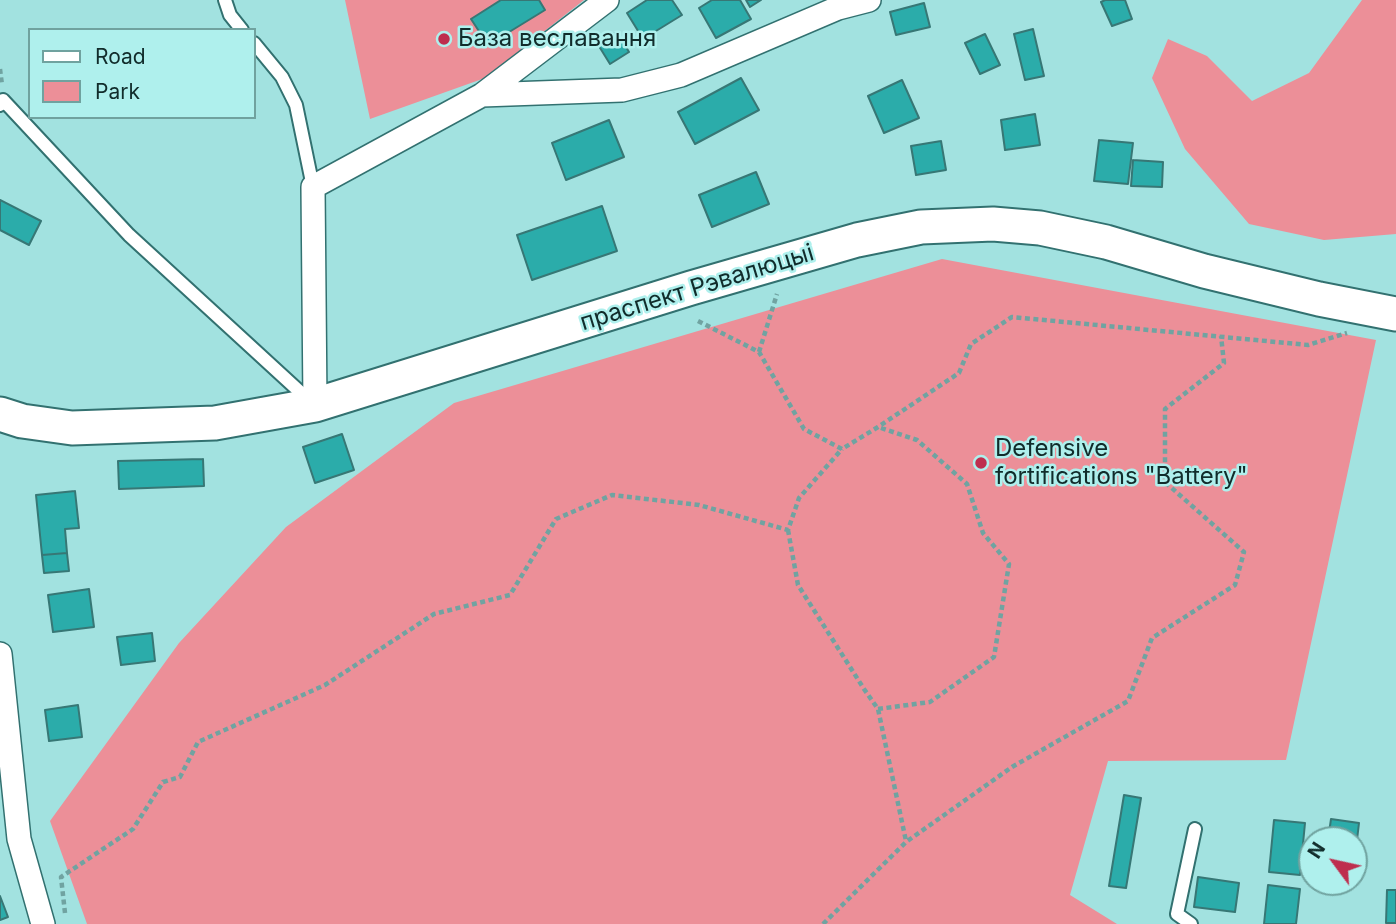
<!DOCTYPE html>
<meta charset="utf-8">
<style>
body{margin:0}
#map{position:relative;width:1396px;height:924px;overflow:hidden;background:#a2e2e0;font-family:Inter,sans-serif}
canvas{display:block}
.legend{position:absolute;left:28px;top:28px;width:228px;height:91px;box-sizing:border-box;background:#aff0ed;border:2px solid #70a29f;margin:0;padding:9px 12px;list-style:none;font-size:21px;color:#112c2b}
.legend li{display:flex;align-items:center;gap:14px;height:35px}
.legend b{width:35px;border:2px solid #70a29f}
.north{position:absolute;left:1298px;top:826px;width:70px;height:70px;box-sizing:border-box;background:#aff0ed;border:2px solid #70a29f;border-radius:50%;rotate:303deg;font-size:19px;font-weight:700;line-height:28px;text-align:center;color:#112c2b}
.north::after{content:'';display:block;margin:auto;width:24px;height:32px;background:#be2e4e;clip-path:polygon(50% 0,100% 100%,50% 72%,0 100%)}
</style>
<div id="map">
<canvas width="1396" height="924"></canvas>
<ul class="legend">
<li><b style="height:9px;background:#fff"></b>Road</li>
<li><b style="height:19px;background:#ec8f98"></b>Park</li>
</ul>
<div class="north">N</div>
</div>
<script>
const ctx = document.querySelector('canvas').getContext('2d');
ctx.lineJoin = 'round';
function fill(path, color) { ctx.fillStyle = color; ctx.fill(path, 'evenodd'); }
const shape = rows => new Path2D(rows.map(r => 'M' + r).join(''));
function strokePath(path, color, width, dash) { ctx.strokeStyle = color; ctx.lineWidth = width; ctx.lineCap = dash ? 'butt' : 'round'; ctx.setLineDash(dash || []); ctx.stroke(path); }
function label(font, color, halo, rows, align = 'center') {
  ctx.font = font + ' Inter,sans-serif'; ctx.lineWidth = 5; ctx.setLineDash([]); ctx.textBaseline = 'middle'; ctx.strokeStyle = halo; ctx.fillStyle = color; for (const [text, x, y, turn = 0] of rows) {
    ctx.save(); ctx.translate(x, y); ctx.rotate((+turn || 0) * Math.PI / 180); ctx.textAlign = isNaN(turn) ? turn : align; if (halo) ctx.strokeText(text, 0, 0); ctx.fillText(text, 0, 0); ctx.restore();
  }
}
const green = shape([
 [345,0,584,0,485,78,370,119],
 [1362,0,1396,0,1396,234,1324,240,1249,224,1185,149,1152,78,1168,39,1207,56,1252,101,1309,73],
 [942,259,1376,340,1286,760,1108,761,1070,895,1117,924,87,924,50,821,179,643,286,527,454,403]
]);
const building = shape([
 [501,0,539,0,545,10,488,45,471,19,501,0],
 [647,0,672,0,682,15,643,39,627,13,647,0],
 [712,0,740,0,751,19,716,38,699,8,712,0],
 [746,0,761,0,750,7,746,0],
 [1105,0,1125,0,1132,19,1112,26,1101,2,1105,0],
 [924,3,930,27,896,35,890,12,924,3],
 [1033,29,1044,76,1025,80,1014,34,1033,29],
 [617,32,629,52,610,64,597,43,617,32],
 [985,34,1000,65,980,74,965,43,985,34],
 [741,78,759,110,695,144,678,112,741,78],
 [902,80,919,118,884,133,868,96,902,80],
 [1035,114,1040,145,1005,150,1001,120,1035,114],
 [609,120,624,157,566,180,552,143,609,120],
 [1099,140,1133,143,1128,184,1094,181,1099,140],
 [941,141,946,170,916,175,911,146,941,141],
 [1133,160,1163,162,1162,187,1131,186,1133,160],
 [756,172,769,204,712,227,699,195,756,172],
 [0,200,41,221,29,245,0,230,0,200],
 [602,206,617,251,532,280,517,235,602,206],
 [342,434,354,470,315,483,303,447,342,434],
 [203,459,204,486,119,489,118,461,203,459],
 [75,491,79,528,65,529,67,553,42,555,36,495,75,491],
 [67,553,69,571,44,573,42,555,67,553],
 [89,589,94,627,53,632,48,595,89,589],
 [152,633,155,661,121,665,117,637,152,633],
 [78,705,82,737,49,741,45,710,78,705],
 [1124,795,1141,798,1126,888,1109,886,1124,795],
 [1331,819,1359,823,1354,865,1354,840,1328,840,1331,819],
 [1274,820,1305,823,1300,875,1269,872,1274,820],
 [1198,877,1239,883,1235,912,1194,907,1198,877],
 [1268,885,1300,889,1296,924,1264,924,1268,885],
 [1387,890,1396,890,1396,923,1386,923,1387,890],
 [0,896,8,917,0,920,0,896]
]);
const path = shape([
 [0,69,2,85],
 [698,321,759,352,804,429,842,449,878,427,959,373,971,344,1012,317,1308,345,1347,333],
 [759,352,777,294],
 [788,530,798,585,864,689,878,709,906,841],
 [878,709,930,702,994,657,1009,564,983,533,967,484,917,440,878,427],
 [65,913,61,877,133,829,163,782,180,777,198,742,325,685,434,614,510,595,556,519,612,495,699,505,788,530,799,498,842,449],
 [823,924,906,842,1012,767,1128,701,1152,638,1235,585,1244,552,1165,482,1165,409,1224,363,1221,336]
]);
const lane = shape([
 [225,0,230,15,242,30],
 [254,43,282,77,296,105,313,187],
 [0,105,3,100,129,235,311,402],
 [1191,924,1177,914,1195,829]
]);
const street = shape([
 [482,95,622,90,681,75,838,8,869,0],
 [315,405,313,187,482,95,607,0],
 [0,654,19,839,43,924]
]);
const secondary = shape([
 [0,414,22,421,72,428,215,423,315,405,691,288,857,240,921,227,993,224,1040,228,1106,242,1204,271,1319,299,1396,314]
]);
const markers = [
 [444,39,7,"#be2e4e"],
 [981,463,7,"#be2e4e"]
];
const poiNames = [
 ["База веславання",458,39],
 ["Defensive",995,449],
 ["fortifications \"Battery\"",995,477]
];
const streetNames = [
 ["праспект Рэвалюцыі",697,288,-17]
];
fill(green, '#ec8f98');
fill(building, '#2bacaa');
strokePath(building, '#377775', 2);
strokePath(lane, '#327170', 16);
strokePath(street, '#327170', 26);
strokePath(secondary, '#327170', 37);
strokePath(path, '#70a3a1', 4.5, [5, 3.5]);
strokePath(lane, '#fff', 12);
strokePath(street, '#fff', 23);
strokePath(secondary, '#fff', 33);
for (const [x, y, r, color] of markers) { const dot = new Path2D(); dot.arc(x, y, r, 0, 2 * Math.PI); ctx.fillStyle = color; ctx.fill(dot); strokePath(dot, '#aff0ed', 2.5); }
label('24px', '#112c2b', '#aff0ed', poiNames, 'left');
label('24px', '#112c2b', '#aff0ed', streetNames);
</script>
